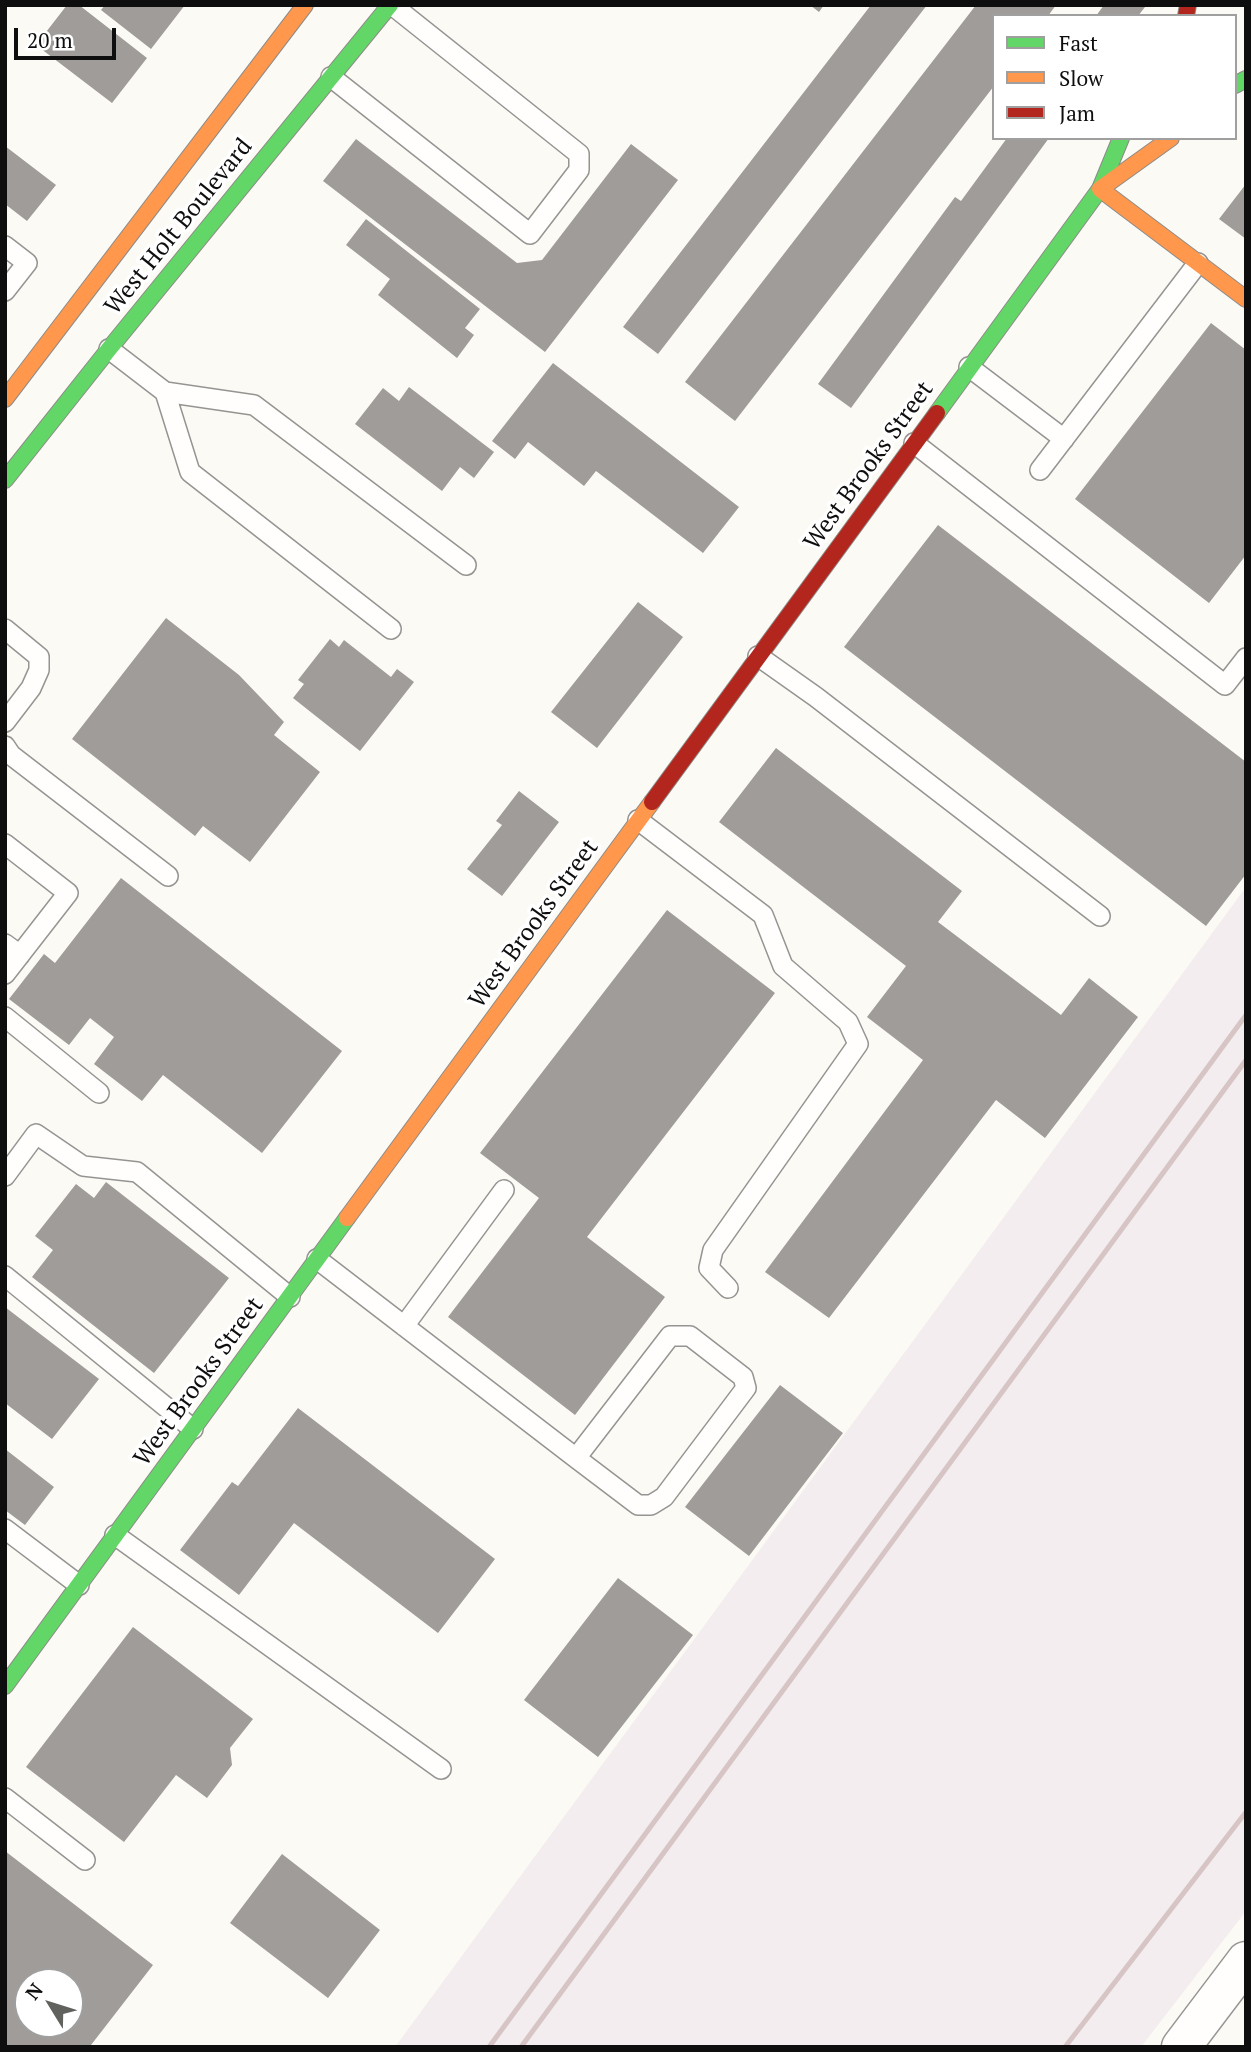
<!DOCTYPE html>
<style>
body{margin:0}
#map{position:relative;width:1251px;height:2052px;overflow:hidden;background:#fcfaf4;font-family:"PT Serif",serif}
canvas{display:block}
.frame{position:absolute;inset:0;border:7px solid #0e0e0e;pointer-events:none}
.legend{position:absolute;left:992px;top:14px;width:245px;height:126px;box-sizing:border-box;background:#fff;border:2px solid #9f9f9f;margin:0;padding:9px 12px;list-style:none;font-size:21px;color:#0e0e0e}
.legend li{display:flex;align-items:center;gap:14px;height:35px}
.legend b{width:35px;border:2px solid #9f9f9f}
.north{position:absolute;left:14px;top:1968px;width:70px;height:70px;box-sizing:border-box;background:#fff;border:2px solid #9f9f9f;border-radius:50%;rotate:308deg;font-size:19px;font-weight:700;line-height:28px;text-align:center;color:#0e0e0e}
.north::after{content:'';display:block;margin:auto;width:24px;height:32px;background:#61615e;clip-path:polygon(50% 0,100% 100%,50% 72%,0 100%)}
.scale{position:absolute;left:14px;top:28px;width:102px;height:32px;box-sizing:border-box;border:4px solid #0e0e0e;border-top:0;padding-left:9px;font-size:21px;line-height:24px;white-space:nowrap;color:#0e0e0e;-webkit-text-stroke:5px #fff;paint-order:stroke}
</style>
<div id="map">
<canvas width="1251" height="2052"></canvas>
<div class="frame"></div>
<ul class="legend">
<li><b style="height:9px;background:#63d668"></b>Fast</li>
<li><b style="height:9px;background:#ff974d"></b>Slow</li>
<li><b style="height:9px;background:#b3261e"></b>Jam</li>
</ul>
<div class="north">N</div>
<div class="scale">20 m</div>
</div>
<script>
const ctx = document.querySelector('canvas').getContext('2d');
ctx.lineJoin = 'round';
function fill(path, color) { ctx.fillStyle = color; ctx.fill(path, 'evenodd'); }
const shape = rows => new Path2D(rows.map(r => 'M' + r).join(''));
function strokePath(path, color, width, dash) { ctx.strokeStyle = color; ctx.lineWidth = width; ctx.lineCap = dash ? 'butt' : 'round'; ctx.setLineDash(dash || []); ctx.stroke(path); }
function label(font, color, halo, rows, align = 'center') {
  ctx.font = font + ' "PT Serif",serif'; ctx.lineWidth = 7; ctx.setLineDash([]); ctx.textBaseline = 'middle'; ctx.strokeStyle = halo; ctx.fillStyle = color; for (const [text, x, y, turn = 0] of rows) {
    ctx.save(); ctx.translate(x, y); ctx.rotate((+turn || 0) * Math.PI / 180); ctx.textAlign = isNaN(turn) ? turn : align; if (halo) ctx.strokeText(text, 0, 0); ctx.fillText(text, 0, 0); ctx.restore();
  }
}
const industrial = shape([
 [1246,887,1246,1911,1141,2047,395,2047]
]);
const building = shape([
 [67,5,79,5,147,58,112,103,36,45],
 [105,5,185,5,151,49,101,10],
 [810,5,824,5,819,12],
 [871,5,927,5,658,354,623,327],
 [976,5,1056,5,1048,16,994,16,994,86,735,421,685,382],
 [1104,5,1142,5,1145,7,1138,16,1096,16],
 [1007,138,1049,138,851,408,818,384,955,197,961,201],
 [356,139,517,263,542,260,631,144,678,180,545,352,323,181],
 [5,146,56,185,27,221,5,204],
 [1246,184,1246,239,1219,219],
 [366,219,480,309,465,328,474,335,457,358,378,295,390,279,346,245],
 [1211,323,1246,350,1246,555,1209,603,1075,499],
 [553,363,739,507,703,553,596,471,584,486,528,442,515,459,492,441],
 [409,387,494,452,474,478,460,467,442,491,355,424,383,388,399,401],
 [938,525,1246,762,1246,874,1206,926,844,647],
 [638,602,683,637,597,748,551,712],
 [166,618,239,675,284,722,274,735,320,772,250,862,203,826,195,836,72,739],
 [330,639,339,647,344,640,391,677,397,669,414,682,360,751,293,698,304,684,298,680],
 [776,748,962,891,938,922,1061,1015,1089,978,1138,1017,1045,1138,996,1100,829,1318,765,1272,923,1060,867,1017,906,966,719,822],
 [519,791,559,822,502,896,467,869,502,825,496,821],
 [121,878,342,1051,262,1153,163,1075,142,1101,94,1064,114,1037,90,1018,69,1045,9,999,44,954,55,963],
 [667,910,775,993,587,1237,665,1297,575,1415,448,1317,539,1198,480,1153],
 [106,1182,229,1278,154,1373,32,1277,53,1250,35,1236,76,1184,94,1198],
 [5,1307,99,1379,52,1439,5,1403],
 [780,1385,843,1433,749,1556,685,1507],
 [298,1408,495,1559,438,1633,294,1523,239,1595,180,1550,232,1482,238,1486],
 [5,1449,54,1487,25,1525,5,1510],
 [618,1578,693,1635,598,1757,524,1700],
 [133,1627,253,1719,230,1748,232,1765,207,1798,176,1775,124,1842,26,1767],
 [5,1851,153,1965,91,2045,93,2047,5,2047],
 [28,1982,70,1982,70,2024,28,2024],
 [282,1854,380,1930,328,1998,230,1923]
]);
const lane = shape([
 [331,77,530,234,579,170,579,154,392,5],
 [5,246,27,263,5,291],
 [109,349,165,392,254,405,466,565],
 [969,367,1064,439],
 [165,392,190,472,391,629],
 [914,443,1225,685,1246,658],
 [1040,470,1198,263],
 [5,629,39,657,39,670,31,688,5,722],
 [758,656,816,697,1100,916],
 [5,746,11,755,168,876],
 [638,820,763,915,783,966,848,1022,858,1044,713,1250,709,1268,728,1288],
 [5,844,68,893,5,974],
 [5,944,20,955],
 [5,1017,99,1093],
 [5,1176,36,1134,83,1166,137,1172,290,1297],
 [317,1259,576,1458,638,1505,651,1505,664,1497,746,1388,743,1377,690,1336,670,1336,576,1458],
 [5,1276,193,1429],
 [404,1326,504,1190],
 [5,1529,79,1585],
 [115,1535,441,1769],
 [5,1798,85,1860]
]);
const street = shape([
 [1181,2047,1246,1961]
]);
const fast = shape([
 [1235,85,1246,79],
 [937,413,1100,189,1121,138],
 [5,480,109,349,390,5],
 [5,1686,347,1218]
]);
const slow = shape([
 [1100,189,1246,299],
 [1100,189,1171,138],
 [5,399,305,5],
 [347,1218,652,802]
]);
const jam = shape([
 [1186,16,1188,5],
 [652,802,937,413]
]);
const rail = shape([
 [489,2047,1246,1015],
 [521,2047,1246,1060],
 [1065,2047,1246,1812]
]);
const streetNames = [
 ["West Holt Boulevard",179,227,-51],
 ["West Brooks Street",869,466,-54],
 ["West Brooks Street",534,924,-54],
 ["West Brooks Street",199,1382,-54]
];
fill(industrial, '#f3edf0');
fill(building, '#9f9c99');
strokePath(lane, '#959492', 22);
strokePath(street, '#959492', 41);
strokePath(fast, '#8c8b88', 18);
strokePath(slow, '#8c8b88', 18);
strokePath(jam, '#8c8b88', 18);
strokePath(lane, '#fffefd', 19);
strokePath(street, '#fffefd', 38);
strokePath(fast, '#63d668', 16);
strokePath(slow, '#ff974d', 16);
strokePath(jam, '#b3261e', 16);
strokePath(rail, '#d7c5c6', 5);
label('24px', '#0e0e0e', '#fff', streetNames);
</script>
